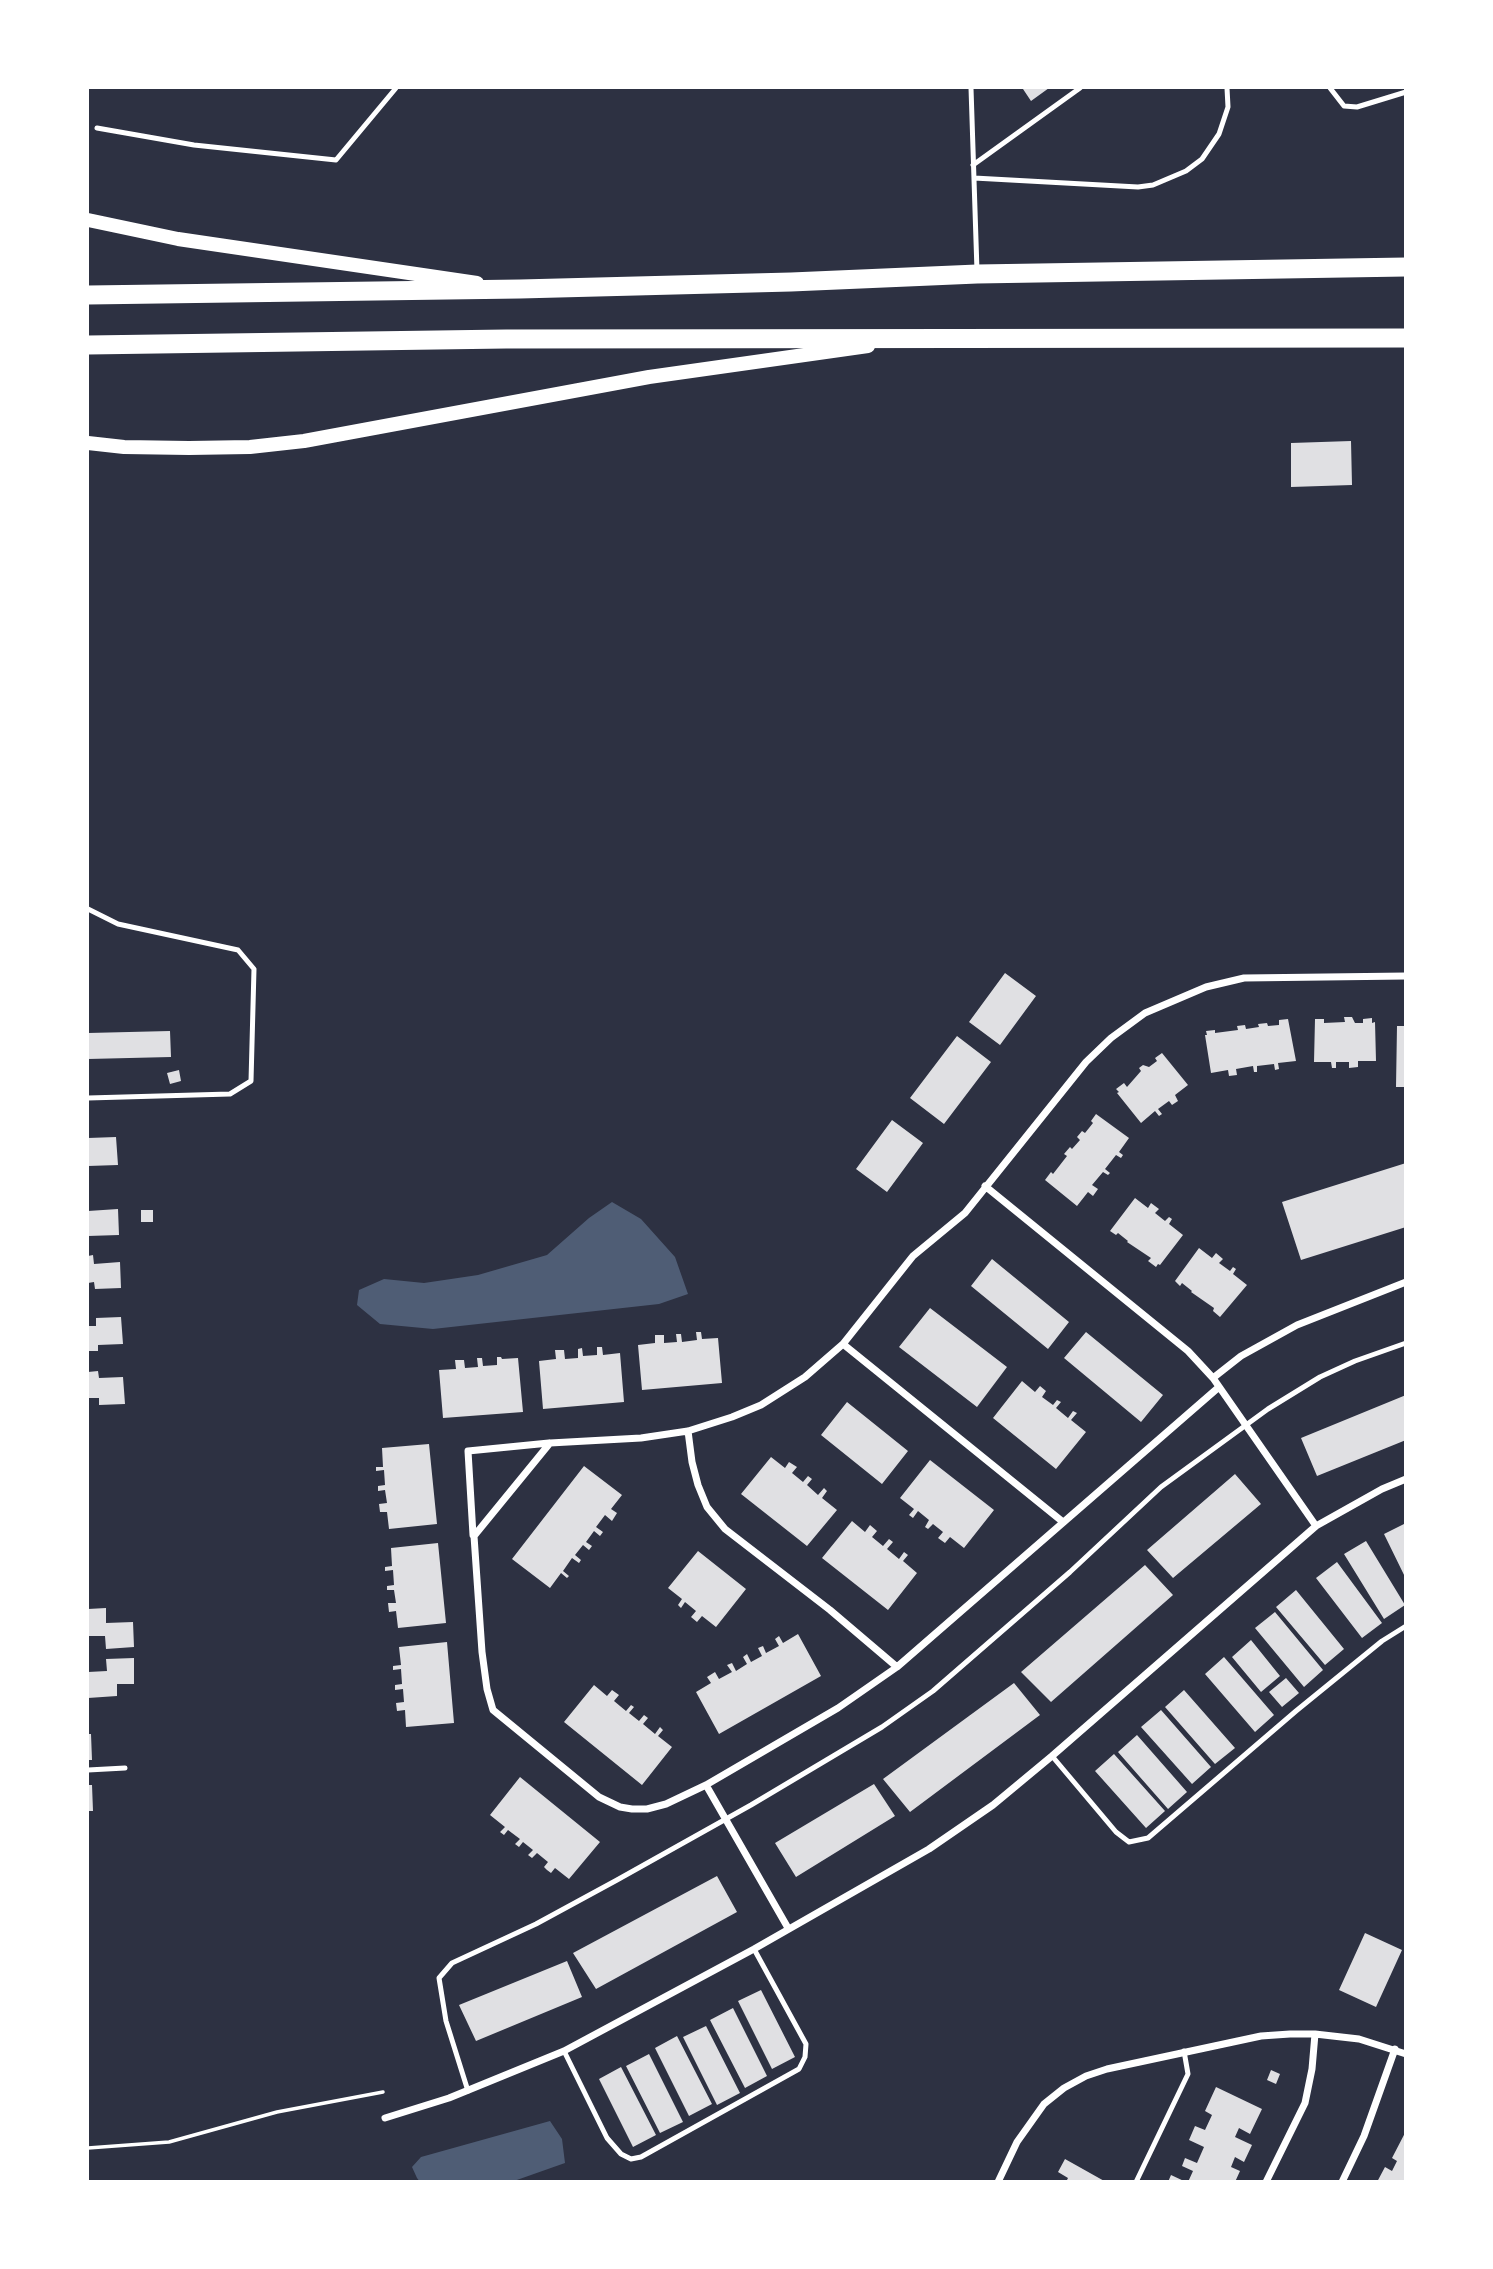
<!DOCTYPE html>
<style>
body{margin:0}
#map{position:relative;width:1493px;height:2269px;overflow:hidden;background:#2d3142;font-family:"Open Sans",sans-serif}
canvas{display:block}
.frame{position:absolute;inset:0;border:89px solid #fff;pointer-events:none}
</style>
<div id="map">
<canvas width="1493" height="2269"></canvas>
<div class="frame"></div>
</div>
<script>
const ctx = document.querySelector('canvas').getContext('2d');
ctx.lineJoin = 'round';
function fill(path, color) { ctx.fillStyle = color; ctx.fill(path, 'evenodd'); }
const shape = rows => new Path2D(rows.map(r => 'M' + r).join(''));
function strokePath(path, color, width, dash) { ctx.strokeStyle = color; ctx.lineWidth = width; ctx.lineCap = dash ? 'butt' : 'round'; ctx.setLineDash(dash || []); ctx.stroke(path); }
const water = shape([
 [612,1202,641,1219,675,1257,688,1294,659,1304,433,1329,380,1324,357,1305,359,1290,384,1279,424,1283,478,1275,547,1255,589,1218],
 [550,2121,562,2139,565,2163,514,2181,420,2182,417,2178,412,2167,421,2157]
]);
const building = shape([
 [1025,88,1049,88,1031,101,1023,89],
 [1351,441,1352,485,1291,487,1291,443],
 [1005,973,1036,996,1000,1045,969,1022],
 [1344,1017,1352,1017,1355,1023,1363,1023,1363,1019,1372,1018,1372,1023,1375,1022,1376,1061,1358,1061,1358,1067,1349,1068,1349,1062,1336,1062,1336,1068,1332,1068,1331,1062,1314,1062,1315,1019,1324,1019,1324,1023,1345,1022],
 [1288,1019,1296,1061,1278,1063,1279,1069,1275,1070,1274,1064,1257,1066,1257,1072,1254,1072,1253,1066,1236,1069,1237,1075,1229,1076,1228,1070,1211,1073,1205,1035,1207,1035,1206,1031,1215,1030,1215,1033,1238,1030,1237,1026,1245,1025,1246,1029,1259,1027,1258,1024,1267,1023,1268,1026,1279,1025,1279,1020],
 [1397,1026,1406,1026,1406,1087,1396,1087],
 [170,1031,171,1057,88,1059,88,1033],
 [957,1036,991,1062,944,1124,910,1098],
 [1162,1053,1188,1085,1175,1095,1178,1101,1172,1105,1169,1101,1158,1109,1162,1114,1159,1116,1155,1111,1141,1123,1117,1093,1119,1092,1116,1089,1124,1083,1127,1087,1141,1071,1139,1068,1143,1065,1149,1067,1157,1061,1155,1058],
 [179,1070,181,1081,170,1084,167,1073],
 [1096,1114,1129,1138,1119,1152,1123,1155,1121,1158,1116,1155,1105,1169,1110,1173,1108,1175,1103,1172,1092,1185,1098,1189,1093,1196,1088,1192,1077,1206,1045,1180,1051,1172,1053,1174,1067,1156,1064,1154,1070,1147,1072,1149,1080,1140,1077,1137,1082,1131,1085,1133,1093,1123,1091,1121],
 [892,1120,923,1143,887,1192,856,1169],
 [116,1137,118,1165,88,1166,88,1138],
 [1406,1163,1406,1227,1301,1260,1282,1202],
 [1135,1198,1148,1208,1151,1203,1159,1209,1155,1213,1165,1221,1169,1217,1172,1219,1169,1224,1183,1235,1160,1265,1158,1264,1156,1267,1148,1261,1151,1258,1127,1242,1128,1241,1118,1233,1116,1235,1110,1231],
 [118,1209,119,1235,88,1236,88,1211],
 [141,1210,153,1210,153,1222,141,1222],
 [1199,1248,1212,1258,1216,1253,1223,1259,1219,1263,1230,1271,1233,1267,1236,1269,1233,1274,1247,1285,1220,1317,1213,1311,1214,1308,1191,1292,1192,1291,1182,1283,1180,1286,1175,1281],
 [93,1255,94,1264,120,1262,121,1288,95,1289,94,1282,88,1283,88,1256],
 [992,1259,1069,1322,1048,1349,971,1286],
 [930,1308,1007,1367,977,1407,899,1347],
 [121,1317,123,1344,98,1345,98,1351,88,1351,88,1326,96,1326,96,1318],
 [696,1332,701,1332,702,1339,718,1338,722,1383,642,1390,638,1345,655,1343,655,1335,664,1335,664,1343,677,1342,676,1334,681,1334,682,1342,697,1340],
 [1086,1332,1163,1395,1141,1422,1064,1358],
 [597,1347,602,1347,603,1355,620,1353,624,1402,543,1409,539,1361,556,1359,555,1350,564,1350,565,1359,578,1358,578,1349,582,1348,583,1356,597,1355],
 [497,1357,501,1357,502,1359,518,1358,523,1412,443,1418,439,1370,456,1369,455,1360,464,1360,465,1368,478,1367,477,1358,482,1358,483,1366,497,1365],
 [98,1371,99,1378,123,1377,125,1404,99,1405,99,1398,88,1398,88,1372],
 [1022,1381,1035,1392,1040,1386,1046,1391,1042,1397,1053,1405,1057,1400,1061,1402,1056,1408,1068,1418,1073,1411,1077,1413,1071,1420,1086,1432,1056,1469,993,1418],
 [1406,1395,1406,1440,1317,1476,1301,1438],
 [847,1402,908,1451,882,1484,821,1435],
 [429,1444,437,1524,389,1529,387,1512,380,1512,379,1504,387,1503,385,1490,378,1491,378,1486,385,1485,384,1470,376,1471,376,1467,383,1467,382,1448],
 [771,1457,785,1468,789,1462,797,1467,792,1473,803,1482,808,1476,812,1479,807,1485,818,1495,824,1488,827,1491,822,1498,837,1510,807,1546,741,1494],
 [930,1460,994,1510,964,1548,950,1537,945,1543,938,1538,943,1532,933,1524,928,1529,925,1527,929,1520,918,1511,913,1518,909,1515,914,1509,900,1498],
 [584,1466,622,1495,611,1509,617,1513,612,1521,605,1515,596,1527,603,1532,600,1536,594,1531,586,1542,592,1546,589,1550,583,1545,575,1555,581,1560,579,1563,572,1558,563,1571,569,1576,567,1578,561,1573,550,1588,512,1559],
 [1235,1474,1261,1504,1173,1578,1147,1550],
 [852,1521,865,1532,870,1525,877,1531,872,1537,883,1546,889,1539,893,1542,887,1549,899,1559,904,1552,908,1555,903,1561,917,1573,888,1610,822,1558],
 [1406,1523,1406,1579,1384,1534],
 [1366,1541,1405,1605,1384,1619,1344,1554],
 [438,1543,446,1623,398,1628,396,1611,389,1612,388,1603,396,1603,394,1590,387,1590,387,1586,394,1585,393,1570,385,1571,385,1567,392,1566,391,1548],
 [698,1551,746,1589,716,1627,702,1616,697,1622,691,1617,696,1611,685,1602,681,1608,678,1605,682,1599,668,1588],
 [1337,1562,1382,1623,1362,1638,1316,1578],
 [1145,1565,1173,1595,1051,1702,1021,1672],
 [1296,1590,1344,1649,1325,1665,1276,1607],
 [106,1608,106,1623,133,1622,134,1647,106,1649,105,1636,88,1636,88,1609],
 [1275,1612,1323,1670,1304,1687,1255,1628],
 [798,1634,821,1676,719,1734,696,1692,711,1683,707,1677,715,1672,719,1679,732,1672,727,1665,732,1663,736,1671,747,1664,743,1657,747,1654,751,1662,762,1656,758,1648,763,1646,766,1653,779,1646,775,1639,779,1636,783,1643],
 [1251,1640,1280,1676,1261,1692,1232,1657],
 [447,1642,454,1723,406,1727,405,1710,397,1711,396,1703,404,1702,403,1689,395,1690,395,1685,402,1684,401,1669,393,1670,393,1666,401,1665,399,1647],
 [1224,1657,1274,1715,1255,1732,1205,1674],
 [134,1658,134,1684,117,1684,117,1696,88,1698,88,1672,107,1671,106,1659],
 [1286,1678,1299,1693,1282,1707,1269,1692],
 [1014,1683,1040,1715,910,1812,883,1779],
 [594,1685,607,1696,612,1690,619,1695,614,1701,626,1711,631,1705,634,1707,629,1713,639,1721,644,1715,648,1718,643,1724,655,1734,660,1727,663,1730,658,1736,672,1747,642,1785,564,1722],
 [1184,1690,1235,1748,1215,1764,1165,1707],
 [1161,1710,1211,1767,1192,1784,1141,1727],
 [88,1734,91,1734,92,1760,88,1760],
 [1137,1735,1187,1792,1168,1809,1118,1752],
 [1114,1754,1165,1811,1146,1828,1095,1771],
 [520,1777,600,1842,569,1879,555,1868,551,1873,547,1870,544,1867,548,1862,537,1853,532,1858,528,1855,533,1850,523,1842,519,1847,515,1844,520,1839,508,1830,504,1835,500,1832,505,1827,490,1815],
 [874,1784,895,1816,796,1877,775,1843],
 [88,1785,92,1785,93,1811,88,1811],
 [717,1876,737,1912,596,1989,573,1953],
 [1365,1933,1402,1950,1376,2007,1339,1990],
 [567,1961,582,1997,476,2041,459,2005],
 [761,1990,795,2057,772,2069,738,2001],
 [733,2008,767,2076,745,2088,710,2020],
 [706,2026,740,2093,717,2105,683,2037],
 [677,2036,712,2104,689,2116,655,2048],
 [649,2054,683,2122,660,2133,626,2066],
 [621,2067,656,2135,633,2147,599,2079],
 [1271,2070,1280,2074,1276,2084,1267,2080],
 [1216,2087,1262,2109,1250,2134,1239,2128,1235,2137,1252,2145,1244,2162,1235,2157,1231,2167,1240,2171,1235,2182,1223,2180,1222,2182,1188,2182,1193,2171,1182,2166,1185,2158,1197,2163,1204,2147,1189,2140,1195,2126,1205,2130,1212,2115,1205,2111],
 [1406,2131,1406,2182,1377,2182,1385,2167,1392,2171,1397,2161,1392,2158],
 [1065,2159,1106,2182,1066,2182,1068,2178,1058,2172],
 [1171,2175,1186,2182,1168,2182]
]);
const path = shape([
 [88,2148,169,2142,277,2112,383,2092]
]);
const service = shape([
 [971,88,977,271],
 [1330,88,1344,106,1357,107,1406,92],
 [97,128,194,145,336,160,396,88],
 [973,165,1080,88],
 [974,178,1138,187,1153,185,1186,171,1202,159,1219,134,1228,107,1227,88],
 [88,909,118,924,238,950,254,969,251,1081,230,1094,88,1098],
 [1052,1756,1116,1832,1129,1842,1148,1838,1296,1711,1382,1641,1406,1626],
 [88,1770,125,1768],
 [564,2051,607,2138,621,2154,631,2159,641,2157,799,2069,805,2057,806,2044,754,1949],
 [468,2091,446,2021,439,1978,452,1963,536,1924,617,1880,751,1805,882,1727,933,1691,1070,1572,1161,1487,1268,1409,1320,1377,1355,1361,1406,1343],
 [1136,2182,1188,2074,1184,2051]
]);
const minor = shape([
 [985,1186,1188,1351,1213,1378,1316,1526],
 [843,1344,1063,1522],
 [1213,1378,1241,1356,1297,1325,1406,1282],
 [1219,1387,897,1667,838,1708,706,1785,666,1804,647,1809,632,1809,620,1807,599,1797,493,1710,487,1689,482,1652,474,1536,550,1443,641,1438,688,1431,732,1417,761,1405,805,1377,843,1344,913,1256,965,1213,1086,1062,1111,1038,1145,1013,1206,987,1244,978,1406,976],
 [688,1431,692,1462,698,1485,707,1507,725,1529,830,1610,897,1667],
 [473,1535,468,1451,549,1443],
 [706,1785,788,1928],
 [385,2118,449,2098,564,2051,754,1949,929,1849,993,1805,1052,1756,1316,1526,1382,1489,1406,1479],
 [998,2182,1017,2142,1044,2104,1064,2088,1086,2076,1107,2069,1261,2036,1290,2034,1315,2034,1359,2039,1406,2054],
 [1266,2182,1305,2103,1312,2069,1315,2034],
 [1342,2182,1364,2136,1395,2049]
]);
const secondary = shape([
 [88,220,178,239,477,283],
 [88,443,124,447,189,448,250,447,304,441,649,377,868,346]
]);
const trunk = shape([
 [88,295,520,289,791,282,977,274,1406,267],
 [88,345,506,339,1406,338]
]);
fill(water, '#4f5d75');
fill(building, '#e0e0e3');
strokePath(path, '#fff', 3.5);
strokePath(service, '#fff', 5);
strokePath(minor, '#fff', 7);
strokePath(secondary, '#fff', 14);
strokePath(trunk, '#fff', 19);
</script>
